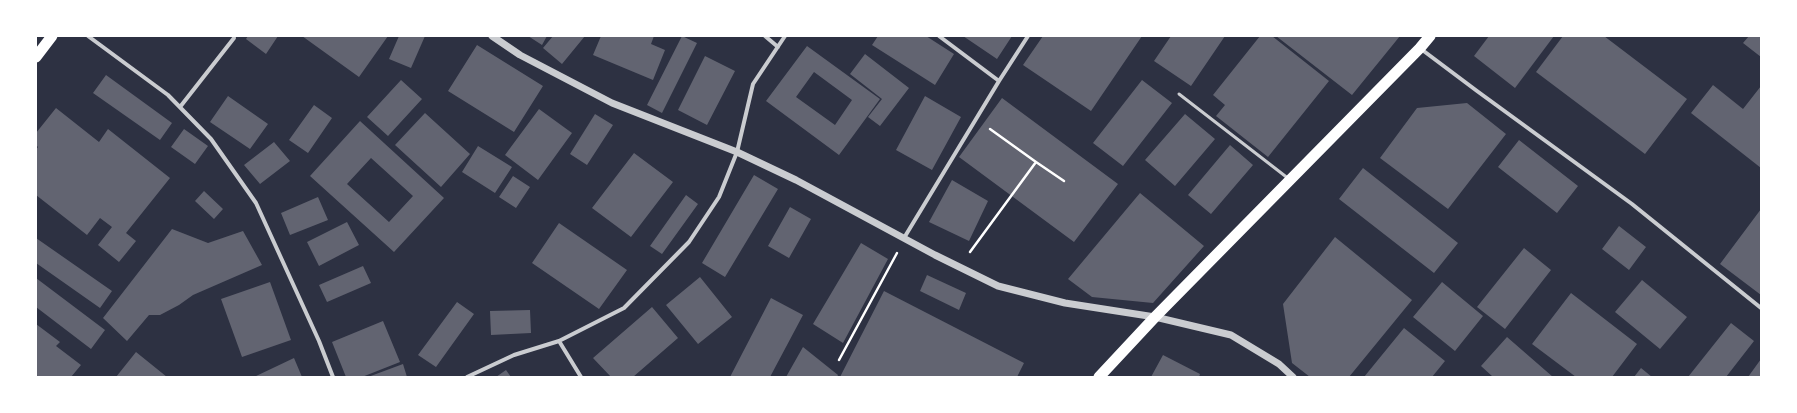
<!DOCTYPE html>
<style>
body{margin:0}
#map{position:relative;width:1797px;height:413px;overflow:hidden;background:#2d3142;font-family:Commissioner,sans-serif}
canvas{display:block}
.frame{position:absolute;inset:0;border:37px solid #fff;pointer-events:none}
</style>
<div id="map">
<canvas width="1797" height="413"></canvas>
<div class="frame"></div>
</div>
<script>
const ctx = document.querySelector('canvas').getContext('2d');
ctx.lineJoin = 'round';
function fill(path, color) { ctx.fillStyle = color; ctx.fill(path, 'evenodd'); }
const shape = rows => new Path2D(rows.map(r => 'M' + r).join(''));
function strokePath(path, color, width, dash) { ctx.strokeStyle = color; ctx.lineWidth = width; ctx.lineCap = dash ? 'butt' : 'round'; ctx.setLineDash(dash || []); ctx.stroke(path); }
const building = shape([
 [248,36,278,36,266,54,246,39],
 [302,36,388,36,359,77],
 [399,36,425,36,411,68,389,59],
 [528,36,547,36,542,45],
 [553,36,585,36,562,64,543,48],
 [601,36,654,36,651,44,665,50,653,80,593,55],
 [682,36,697,43,662,113,647,105],
 [878,36,926,36,954,54,935,85,872,45],
 [963,36,1012,36,997,59],
 [1043,36,1142,36,1091,111,1023,65],
 [1171,36,1225,36,1191,86,1154,61],
 [1260,36,1272,36,1329,81,1268,157,1216,116,1225,105,1213,95],
 [1276,36,1400,36,1352,95],
 [1489,36,1554,36,1515,88,1474,56],
 [1563,36,1604,36,1687,99,1645,154,1536,72],
 [1749,36,1761,36,1761,57,1743,43],
 [477,45,543,86,514,132,448,91],
 [807,46,880,99,839,155,766,101],
 [814,72,852,100,835,125,796,97],
 [865,54,909,88,880,126,868,117,882,99,850,74],
 [705,56,735,71,707,125,678,110],
 [106,75,172,123,160,140,93,93],
 [401,80,422,99,388,136,367,117],
 [1142,80,1172,103,1123,166,1093,143],
 [1713,85,1743,109,1761,86,1761,168,1691,113],
 [228,96,268,124,250,149,210,122],
 [925,96,961,117,932,170,896,150],
 [1002,98,1118,184,1074,242,959,157],
 [1467,103,1506,134,1448,209,1380,158,1417,108],
 [314,105,332,118,308,153,289,140],
 [56,108,99,142,108,129,170,178,126,233,136,241,119,262,98,245,112,227,100,218,87,235,36,195,36,150,38,147,36,145,36,133],
 [539,109,572,133,538,180,505,155],
 [425,113,470,154,441,187,395,145],
 [595,114,613,125,587,165,570,154],
 [1185,114,1215,139,1175,186,1145,160],
 [360,121,444,198,394,252,310,176],
 [371,158,413,196,389,222,347,184],
 [184,129,208,146,195,164,171,147],
 [1519,140,1578,186,1557,213,1498,167],
 [274,142,290,161,260,184,244,165],
 [1230,145,1253,165,1211,214,1188,195],
 [478,146,512,167,495,193,462,172],
 [634,153,673,182,631,237,592,208],
 [1363,168,1458,243,1434,273,1339,199],
 [754,175,778,189,725,277,702,263],
 [513,176,530,187,516,208,499,197],
 [952,180,988,201,969,241,929,222],
 [204,191,223,209,214,219,195,201],
 [1140,193,1204,246,1153,303,1092,297,1068,279],
 [686,195,698,204,662,254,650,246],
 [318,197,328,220,290,235,281,213],
 [790,207,811,219,789,258,768,246],
 [1761,209,1761,295,1720,264],
 [347,222,359,245,319,266,307,242],
 [559,223,627,270,599,309,532,263],
 [1619,226,1646,247,1629,270,1602,249],
 [172,229,208,243,243,231,262,265,193,295,179,305,160,315,149,315,127,341,103,318],
 [1335,237,1412,300,1349,377,1310,377,1292,363,1283,304],
 [36,238,112,291,100,308,36,263],
 [861,243,888,259,843,343,813,324],
 [1524,248,1551,270,1505,329,1477,307],
 [363,266,371,283,327,302,319,285],
 [927,275,966,293,959,310,920,291],
 [700,277,732,317,698,344,666,305],
 [36,278,105,330,91,349,36,307],
 [1642,280,1687,317,1660,349,1615,312],
 [270,282,291,340,242,357,221,299],
 [1442,282,1483,316,1455,351,1413,317],
 [884,291,1024,363,1017,377,840,377],
 [1571,293,1637,344,1612,377,1576,377,1532,344],
 [771,298,803,315,770,377,730,377],
 [457,302,474,314,436,367,418,355],
 [652,307,678,338,633,377,611,377,593,358],
 [530,310,531,333,491,335,490,311],
 [383,321,400,362,362,377,346,377,332,342],
 [1731,323,1754,341,1726,377,1688,377],
 [36,324,60,342,56,346,81,365,71,377,36,377],
 [1404,328,1445,361,1432,377,1364,377],
 [1507,337,1553,377,1493,377,1481,366],
 [803,347,838,375,837,377,786,377],
 [136,352,167,377,116,377],
 [1163,355,1200,374,1199,377,1151,377],
 [294,358,302,377,254,377],
 [1761,359,1761,377,1748,377],
 [403,364,407,377,368,377],
 [1641,368,1652,377,1634,377],
 [506,370,511,377,496,377]
]);
const path = shape([
 [1036,162,1064,181],
 [970,252,1036,162,990,129],
 [839,360,897,253]
]);
const service = shape([
 [1179,94,1289,179]
]);
const minor = shape([
 [88,36,168,95,211,139,256,203,319,341,333,377],
 [765,36,778,47],
 [939,36,999,81],
 [1421,49,1477,91,1632,204,1761,308],
 [180,107,234,38],
 [904,238,999,81,1028,36],
 [559,341,581,377],
 [467,377,514,355,559,341,624,308,689,242,719,197,737,152,753,84,785,36]
]);
const tertiary = shape([
 [492,36,520,55,612,103,737,152,796,180,935,255,998,286,1065,303,1155,317,1231,335,1279,364,1293,377]
]);
const trunk = shape([
 [36,57,52,36],
 [1099,377,1155,317,1420,48,1430,36]
]);
fill(building, '#626471');
strokePath(path, '#fff', 2.5);
strokePath(service, '#caccd0', 3);
strokePath(minor, '#caccd0', 4);
strokePath(tertiary, '#caccd0', 7);
strokePath(trunk, '#fff', 11);
</script>
